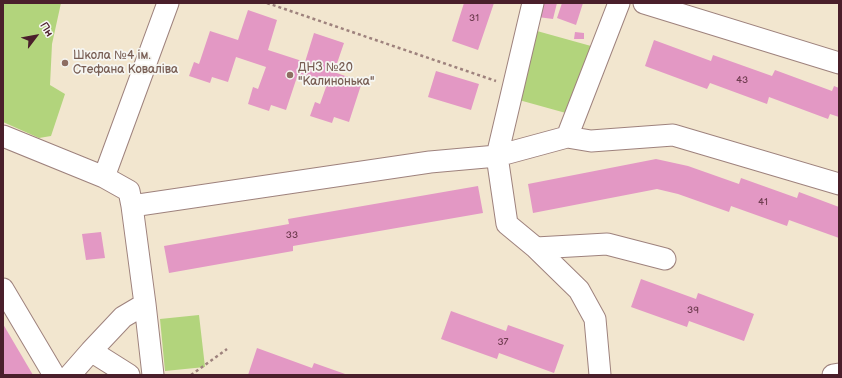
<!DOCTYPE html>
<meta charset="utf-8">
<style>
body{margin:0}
#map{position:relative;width:842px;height:378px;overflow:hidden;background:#f2e6cf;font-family:"Balsamiq Sans",sans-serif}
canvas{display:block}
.frame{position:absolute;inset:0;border:4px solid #4a1f2b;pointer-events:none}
.north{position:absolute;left:16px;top:16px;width:40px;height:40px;-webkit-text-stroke:3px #f6f6f2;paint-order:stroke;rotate:58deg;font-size:11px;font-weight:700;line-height:16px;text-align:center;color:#4a1f2b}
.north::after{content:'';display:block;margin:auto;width:14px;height:18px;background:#4a1f2b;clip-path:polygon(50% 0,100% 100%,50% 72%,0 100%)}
</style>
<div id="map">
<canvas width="842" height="378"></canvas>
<div class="frame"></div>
<div class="north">Пн</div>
</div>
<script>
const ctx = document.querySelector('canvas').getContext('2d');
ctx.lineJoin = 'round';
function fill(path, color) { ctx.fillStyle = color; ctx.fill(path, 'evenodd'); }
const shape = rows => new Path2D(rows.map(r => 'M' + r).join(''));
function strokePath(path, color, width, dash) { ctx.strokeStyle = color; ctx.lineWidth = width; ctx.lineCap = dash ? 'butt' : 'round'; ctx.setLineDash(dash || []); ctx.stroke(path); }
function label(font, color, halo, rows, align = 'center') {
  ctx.font = font + ' "Balsamiq Sans",sans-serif'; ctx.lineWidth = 3.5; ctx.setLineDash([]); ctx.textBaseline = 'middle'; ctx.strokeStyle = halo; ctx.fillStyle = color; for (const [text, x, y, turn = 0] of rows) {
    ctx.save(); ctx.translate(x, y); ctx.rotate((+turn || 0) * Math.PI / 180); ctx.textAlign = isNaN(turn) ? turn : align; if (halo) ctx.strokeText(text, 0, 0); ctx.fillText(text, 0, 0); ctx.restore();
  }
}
const green = shape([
 [3,3,61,3,52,44,50,85,65,94,51,136,39,138,3,122],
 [537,31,591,46,573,115,519,100],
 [199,315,205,367,165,371,160,319]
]);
const building = shape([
 [464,3,494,3,478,50,452,41],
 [541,3,557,3,553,19,538,17],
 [562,3,583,3,576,25,557,18],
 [248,10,277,20,268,50,305,62,314,33,344,43,334,72,362,82,349,122,334,117,332,123,310,116,315,102,320,104,326,87,297,77,286,110,271,105,269,111,248,104,253,87,258,89,266,67,236,57,228,82,212,77,210,83,189,76,194,62,199,64,210,31,238,40],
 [575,32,584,33,584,39,574,39],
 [654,40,711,61,713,55,772,76,775,70,832,91,834,86,839,88,839,117,830,114,828,119,769,97,767,104,710,83,707,89,645,66],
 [436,71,479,84,471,110,428,97],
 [656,159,688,166,739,184,741,178,797,198,799,192,839,207,839,238,789,220,787,226,731,206,729,212,678,194,657,189,533,213,528,184],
 [478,186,483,213,293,246,293,251,169,273,164,246,289,224,288,219],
 [101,232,105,258,86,260,82,234],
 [641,279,696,299,698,293,754,314,744,341,689,321,687,327,631,307],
 [451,311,506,331,508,325,564,345,554,373,499,353,497,359,441,339],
 [3,324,33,375,3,375],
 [257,348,312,368,314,363,348,375,248,375]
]);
const path = shape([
 [267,3,496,81],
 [191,375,227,349]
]);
const minor = shape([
 [533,3,497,156,507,224,536,248,579,290,595,319,600,375],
 [644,3,839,63],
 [3,136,104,177],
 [567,137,619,3],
 [132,206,430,162,497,156,567,137,591,141,673,135,839,184],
 [536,248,607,244,665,259],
 [3,289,54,375],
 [91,351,123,317,145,304],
 [70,375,91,351,129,375],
 [153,375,145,304,132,206,129,191,104,177,168,3],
 [833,375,839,374]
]);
const markers = [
 [65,63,4,"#8d6e63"],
 [290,75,4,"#8d6e63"]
];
const numberNames = [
 ["31",474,18],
 ["43",742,80],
 ["41",763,202],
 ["33",292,235],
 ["39",693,310],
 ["37",503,342]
];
const educationNames = [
 ["Школа №4 ім.",73,56],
 ["Стефана Коваліва",73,70],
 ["ДНЗ №20",298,68],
 ["\"Калинонька\"",298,82]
];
fill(green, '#b2d47c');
fill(building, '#e398c4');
strokePath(minor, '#9e827d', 23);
strokePath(path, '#9e827d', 2.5, [3, 3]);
strokePath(minor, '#fff', 21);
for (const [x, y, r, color] of markers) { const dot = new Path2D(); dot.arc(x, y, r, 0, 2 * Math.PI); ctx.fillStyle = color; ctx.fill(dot); strokePath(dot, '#f6f6f2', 1.5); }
label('10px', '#703d51', null, numberNames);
label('12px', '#785e54', '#f6f6f2', educationNames, 'left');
</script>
